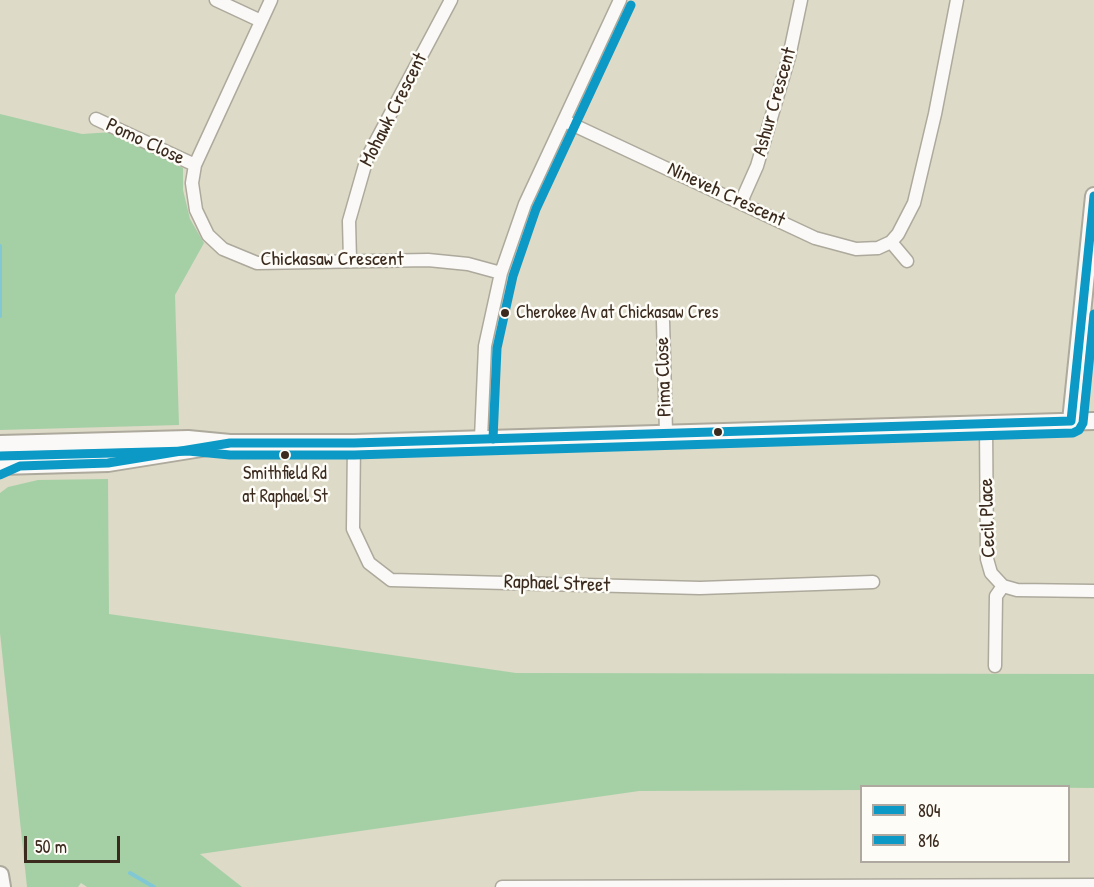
<!DOCTYPE html>
<style>
body{margin:0}
#map{position:relative;width:1094px;height:887px;overflow:hidden;background:#dddac7;font-family:"Patrick Hand",sans-serif}
canvas{display:block}
.legend{position:absolute;left:860px;top:785px;width:210px;height:78px;box-sizing:border-box;background:#fdfcf7;border:2px solid #afa8a0;margin:0;padding:8px 10px;list-style:none;font-size:18px;color:#3b2a1e}
.legend li{display:flex;align-items:center;gap:12px;height:30px}
.legend b{width:30px;border:2px solid #afa8a0}
.scale{position:absolute;left:24px;top:836px;width:96px;height:27px;box-sizing:border-box;border:3px solid #3b2a1e;border-top:0;padding-left:8px;font-size:18px;line-height:21px;white-space:nowrap;color:#3b2a1e;-webkit-text-stroke:4px #fdfcf7;paint-order:stroke}
</style>
<div id="map">
<canvas width="1094" height="887"></canvas>
<ul class="legend">
<li><b style="height:8px;background:#0c99c5"></b>804</li>
<li><b style="height:8px;background:#0c99c5"></b>816</li>
</ul>
<div class="scale">50 m</div>
</div>
<script>
const ctx = document.querySelector('canvas').getContext('2d');
ctx.lineJoin = 'round';
function fill(path, color) { ctx.fillStyle = color; ctx.fill(path, 'evenodd'); }
const shape = rows => new Path2D(rows.map(r => 'M' + r).join(''));
function strokePath(path, color, width, dash) { ctx.strokeStyle = color; ctx.lineWidth = width; ctx.lineCap = dash ? 'butt' : 'round'; ctx.setLineDash(dash || []); ctx.stroke(path); }
function label(font, color, halo, rows, align = 'center') {
  ctx.font = font + ' "Patrick Hand",sans-serif'; ctx.lineWidth = 5; ctx.setLineDash([]); ctx.textBaseline = 'middle'; ctx.strokeStyle = halo; ctx.fillStyle = color; for (const [text, x, y, turn = 0] of rows) {
    ctx.save(); ctx.translate(x, y); ctx.rotate((+turn || 0) * Math.PI / 180); ctx.textAlign = isNaN(turn) ? turn : align; if (halo) ctx.strokeText(text, 0, 0); ctx.fillText(text, 0, 0); ctx.restore();
  }
}
const green = shape([
 [0,114,82,134,113,132,183,168,183,190,190,219,204,243,175,295,179,425,0,430],
 [108,479,109,614,516,673,1094,674,1094,788,862,786,861,790,639,791,200,854,242,887,87,887,81,883,78,887,27,887,0,633,0,493,8,487,38,480]
]);
const stream = shape([
 [0,246,0,316],
 [130,873,154,887]
]);
const street = shape([
 [216,0,261,21],
 [271,0,195,165,192,183,196,210,208,235,223,249,257,263,428,260,468,264,501,273],
 [96,119,195,165],
 [565,121,815,238,856,249,878,248,891,242,898,234,914,203,935,114,957,0],
 [741,202,757,166,789,57,801,0],
 [891,242,907,261],
 [350,260,349,221,367,158,451,0],
 [663,321,666,432],
 [986,425,987,559,991,573,1003,586,1017,590,1094,591],
 [481,438,485,346,501,273,525,204,620,0],
 [354,443,353,529,369,563,391,580,700,588,873,582],
 [995,666,996,596,1003,586],
 [502,887,1094,885]
]);
const secondary = shape([
 [1071,421,1094,196],
 [0,444,188,439,230,443,354,443,1094,421],
 [0,466,108,463,214,446],
 [0,875,2,887]
]);
const bus1 = shape([
 [1071,421,1094,196],
 [0,475,20,466,108,463,230,443,354,443,1071,421]
]);
const bus2 = shape([
 [493,439,497,348,513,276,536,209,631,5],
 [0,456,188,451,230,455,354,455,1073,433,1079,430,1083,423,1094,314]
]);
const markers = [
 [505,313,5,"#3b2a1e"],
 [718,432,5,"#3b2a1e"],
 [285,455,5,"#3b2a1e"]
];
const busNames = [
 ["Cherokee Av at Chickasaw Cres",516,313],
 ["Smithfield Rd",285,474,"center"],
 ["at Raphael St",285,497,"center"]
];
const streetNames = [
 ["Ashur Crescent",775,102,-74],
 ["Mohawk Crescent",394,110,-63],
 ["Pomo Close",145,142,25],
 ["Nineveh Crescent",726,195,25],
 ["Chickasaw Crescent",332,260],
 ["Pima Close",664,377,-92],
 ["Cecil Place",988,518,-92],
 ["Raphael Street",557,584,2]
];
fill(green, '#a5d0a5');
strokePath(stream, '#82c8d4', 4);
strokePath(street, '#ada99c', 15);
strokePath(secondary, '#ada99c', 20);
strokePath(street, '#faf9f7', 12);
strokePath(secondary, '#faf9f7', 16);
strokePath(bus1, '#0c99c5', 9);
strokePath(bus2, '#0c99c5', 9);
for (const [x, y, r, color] of markers) { const dot = new Path2D(); dot.arc(x, y, r, 0, 2 * Math.PI); ctx.fillStyle = color; ctx.fill(dot); strokePath(dot, '#fdfcf7', 2); }
label('18px', '#3b2a1e', '#fdfcf7', busNames, 'left');
label('20px', '#3b2a1e', '#fdfcf7', streetNames);
</script>
